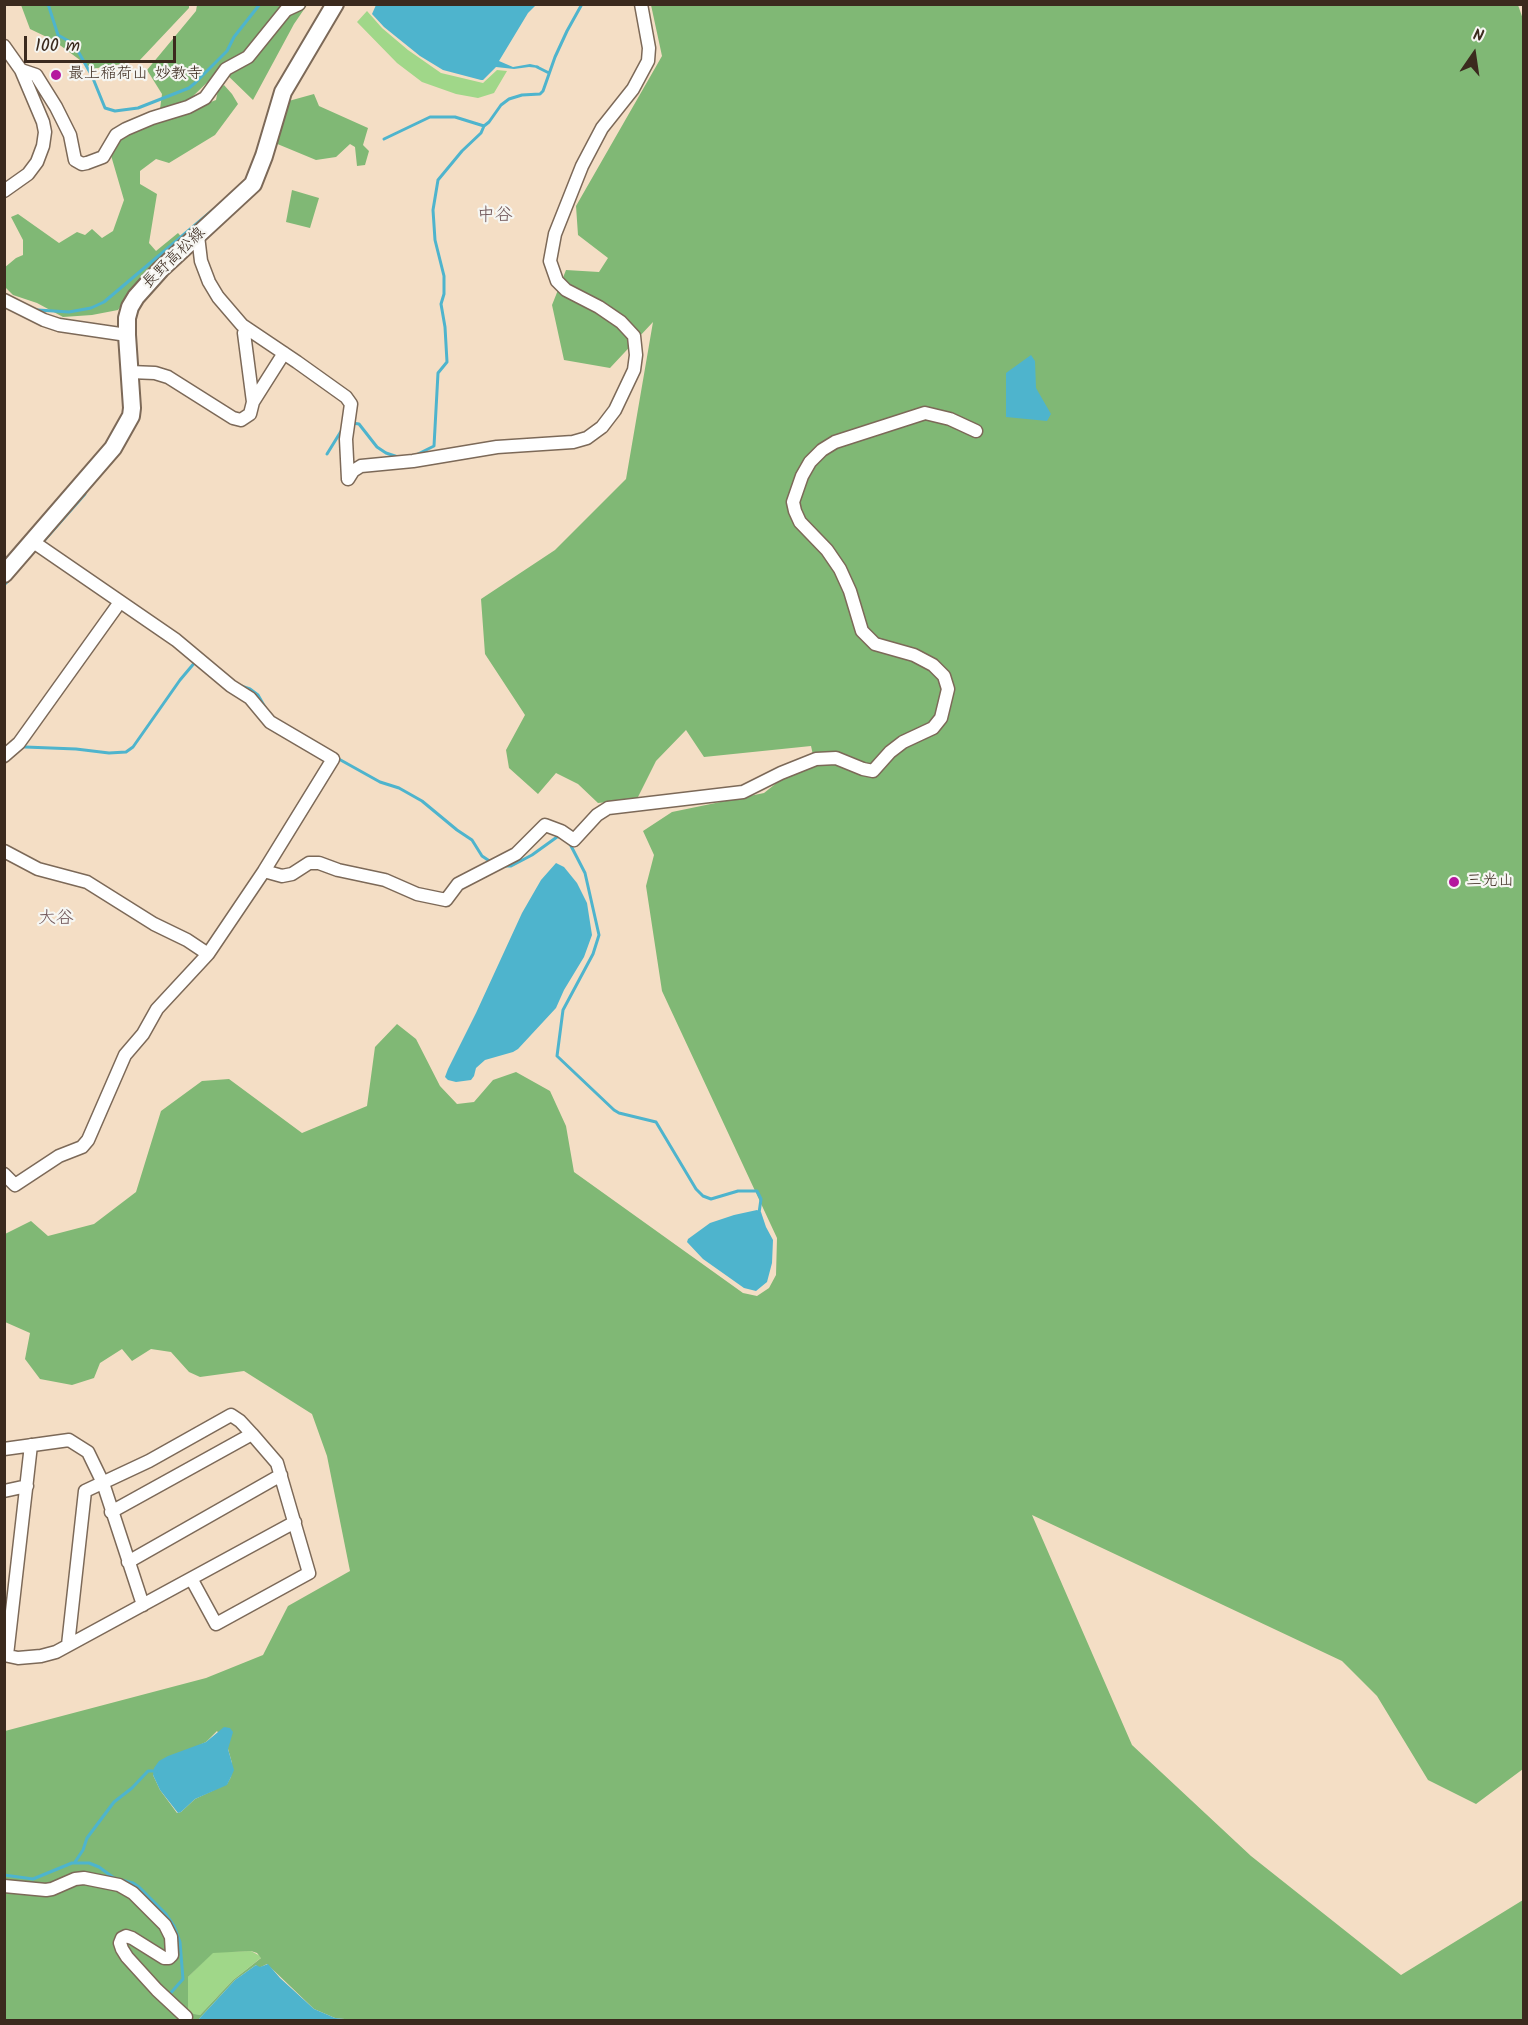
<!DOCTYPE html>
<meta charset="utf-8">
<style>
body{margin:0}
#map{position:relative;width:1528px;height:2025px;overflow:hidden;background:#f4dec5;font-family:Kalam,sans-serif}
canvas{display:block}
.frame{position:absolute;inset:0;border:6px solid #3b2a1e;pointer-events:none}
.north{position:absolute;left:1444px;top:24px;width:60px;height:60px;-webkit-text-stroke:4px #f6f6f2;paint-order:stroke;rotate:13deg;font-size:16px;font-weight:700;line-height:24px;text-align:center;color:#3b2a1e}
.north::after{content:'';display:block;margin:auto;width:21px;height:27px;background:#3b2a1e;clip-path:polygon(50% 0,100% 100%,50% 72%,0 100%)}
.scale{position:absolute;left:24px;top:36px;width:152px;height:27px;box-sizing:border-box;border:3px solid #3b2a1e;border-top:0;padding-left:8px;font-size:18px;line-height:21px;white-space:nowrap;color:#3b2a1e;-webkit-text-stroke:4px #f6f6f2;paint-order:stroke}
</style>
<div id="map">
<canvas width="1528" height="2025"></canvas>
<div class="frame"></div>
<div class="north">N</div>
<div class="scale">100 m</div>
</div>
<script>
const ctx = document.querySelector('canvas').getContext('2d');
ctx.lineJoin = 'round';
function fill(path, color) { ctx.fillStyle = color; ctx.fill(path, 'evenodd'); }
const shape = rows => new Path2D(rows.map(r => 'M' + r).join(''));
function strokePath(path, color, width, dash) { ctx.strokeStyle = color; ctx.lineWidth = width; ctx.lineCap = dash ? 'butt' : 'round'; ctx.setLineDash(dash || []); ctx.stroke(path); }
function label(font, color, halo, rows, align = 'center') {
  ctx.font = font + ' Kalam,"Klee One",sans-serif'; ctx.lineWidth = 4.5; ctx.setLineDash([]); ctx.textBaseline = 'middle'; ctx.strokeStyle = halo; ctx.fillStyle = color; for (const [text, x, y, turn = 0] of rows) {
    ctx.save(); ctx.translate(x, y); ctx.rotate((+turn || 0) * Math.PI / 180); ctx.textAlign = isNaN(turn) ? turn : align; if (halo) ctx.strokeText(text, 0, 0); ctx.fillText(text, 0, 0); ctx.restore();
  }
}
const green = shape([
 [367,11,382,28,408,50,441,73,483,83,497,70,507,71,494,93,478,98,456,94,422,82,397,63,357,22],
 [251,1951,262,1957,233,1980,200,2015,188,2014,188,1977,213,1952]
]);
const forest = shape([
 [21,5,21,4,189,5,189,8,139,61,92,69,53,40,30,29],
 [197,5,307,5,294,24,253,100,221,69,189,100,160,109,162,94,147,70,196,11],
 [651,5,1518,5,1524,22,1523,1769,1476,1804,1428,1780,1377,1696,1342,1661,1032,1515,1132,1745,1251,1856,1401,1975,1523,1900,1523,2020,354,2020,335,2018,314,2009,267,1964,259,1968,256,1965,235,1980,198,2020,5,2020,5,1731,206,1678,263,1655,288,1606,350,1571,327,1456,312,1414,244,1371,200,1377,189,1372,171,1352,151,1349,132,1361,122,1349,100,1363,94,1378,72,1385,40,1379,25,1359,30,1333,5,1322,5,1234,31,1221,48,1236,94,1224,136,1192,161,1111,202,1081,229,1079,302,1133,367,1106,375,1047,397,1024,416,1039,440,1086,457,1104,474,1102,493,1080,516,1072,550,1091,566,1126,574,1172,743,1293,757,1296,769,1288,776,1275,777,1238,662,991,646,886,654,855,643,831,672,812,764,793,784,777,815,764,811,746,704,757,686,730,656,761,637,799,598,803,578,784,556,773,538,794,509,768,506,750,525,715,485,654,481,599,555,550,626,479,653,322,610,368,564,360,552,305,566,270,599,272,608,258,578,235,576,206,662,56],
 [217,1731,228,1749,232,1763,231,1777,227,1784,195,1799,181,1812,177,1813,160,1790,153,1775,191,1749,206,1742],
 [251,1951,257,1953,261,1958,233,1980,200,2015,188,2013,188,1977,213,1953],
 [224,85,232,94,238,104,215,135,169,163,156,159,140,171,140,184,157,194,149,243,156,251,178,233,184,240,138,282,118,310,92,315,63,317,37,303,13,295,5,287,4,268,16,258,23,255,23,240,11,217,18,214,59,243,77,232,85,235,92,229,102,238,113,231,124,200,110,152,119,140,137,130,216,100,218,90],
 [314,94,319,106,368,128,363,145,369,151,365,165,357,166,355,147,350,144,336,157,316,160,275,143,285,102],
 [292,190,319,198,310,228,286,222]
]);
const water = shape([
 [376,5,536,5,528,13,499,61,513,67,530,64,539,66,539,68,529,67,514,69,496,67,483,80,481,80,443,70,420,56,384,27,372,14],
 [1031,355,1035,361,1036,388,1051,414,1047,421,1006,417,1006,373],
 [556,863,564,867,577,883,587,903,592,935,584,957,564,990,556,1008,518,1049,513,1052,485,1060,476,1068,474,1076,471,1080,456,1082,448,1080,445,1077,448,1069,476,1013,522,913,541,880],
 [757,1210,761,1212,766,1227,773,1240,772,1263,767,1282,756,1291,744,1288,703,1259,687,1242,688,1239,710,1223,734,1215],
 [224,1727,230,1728,233,1732,228,1749,234,1770,231,1777,227,1785,195,1799,181,1812,178,1813,160,1790,153,1775,154,1768,159,1761,168,1756,206,1742],
 [268,1964,280,1978,314,2009,335,2018,354,2020,198,2020,235,1980,256,1965,260,1967]
]);
const stream = shape([
 [48,4,58,35,74,44,92,76,105,108,115,111,138,108,189,88,195,83,227,51,234,37,260,4],
 [537,67,549,73],
 [384,139,430,117,455,117,484,126,489,122,501,105,509,99,522,95,540,94,543,91,555,57,567,31,582,4],
 [38,310,69,312,91,308,104,302,214,209],
 [352,423,359,424,377,447,386,453,398,457],
 [327,454,343,428],
 [416,455,434,446,438,373,447,362,445,327,441,304,444,294,444,276,435,240,433,210,438,180,462,151,481,133,484,126],
 [42,543,85,494],
 [4,585,10,579],
 [241,686,250,689,258,695,266,709],
 [25,747,76,749,109,753,126,752,133,747,180,680,196,661],
 [337,758,380,782,399,788,422,801,457,830,472,840,482,856,491,862],
 [569,842,585,873,599,935,593,954,563,1010,557,1056,614,1110,619,1113,656,1122,696,1189,703,1196,711,1199,738,1191,757,1191,761,1199,759,1213],
 [502,866,511,866,532,855,557,837,562,836],
 [75,1862,83,1850,87,1838,114,1802,132,1788,148,1771,156,1771],
 [4,1875,33,1879,72,1863,89,1863,99,1867,114,1878,133,1883,139,1887,166,1914,174,1926,180,1942,183,1979,168,1996]
]);
const street = shape([
 [4,46,21,70,43,122,45,132,43,146,37,162,28,174,4,191],
 [21,70,36,75,56,107,70,135,75,160,82,164,87,163,103,157,116,135,126,129,152,118,188,107,205,98,226,69,248,57,286,10,299,4],
 [198,236,201,261,209,282,218,297,242,325,297,362,346,397,351,404,346,439,348,479],
 [4,300,44,320,59,325,127,335],
 [130,372,155,373,168,377,233,418,241,420,250,414,253,402,244,333,246,328],
 [253,402,284,353],
 [348,479,353,471,361,466,413,461,497,447,573,442,587,438,602,427,615,410,634,370,636,355,634,336,621,322,599,307,566,290,557,281,550,261,555,234,582,166,602,128,633,89,648,61,649,48,641,4],
 [4,756,19,743,120,602],
 [4,851,38,869,87,882,154,924,187,940,208,954],
 [264,871,282,876,292,874,309,863,319,863,338,870,385,880,417,894,446,900,458,884,516,854,545,825,561,831,574,840,597,815,608,808,743,792,781,773,816,759,836,758,863,769,873,771,890,752,903,742,933,728,941,718,948,689,944,676,933,665,914,655,875,644,862,631,850,591,840,569,827,550,800,522,795,511,793,502,802,476,810,462,822,450,835,442,925,413,950,419,976,431],
 [4,1174,15,1185,59,1156,82,1147,88,1140,125,1055,143,1034,157,1009,208,954,264,871,333,759,270,722,250,698,231,686,176,640,32,541],
 [4,1449,69,1440,88,1452,103,1483,143,1605],
 [4,1491,27,1486],
 [111,1512,252,1434,277,1463,309,1573,216,1624,192,1580],
 [128,1562,281,1475],
 [68,1645,85,1491,149,1461,231,1415,240,1421,252,1434],
 [4,1655,18,1658,41,1656,56,1652,295,1522],
 [7,1655,31,1445],
 [4,1886,46,1890,52,1889,75,1879,84,1878,119,1885,133,1893,165,1925,171,1937,172,1955,169,1958,164,1958,132,1938,126,1936,122,1938,120,1943,122,1949,127,1957,157,1990,186,2017]
]);
const secondary = shape([
 [4,574,113,448,131,416,132,408,127,335,127,318,130,307,136,297,161,269,253,184,264,156,283,92,335,4]
]);
const markers = [
 [56,75,6,"#b5179e"],
 [1454,882,6,"#b5179e"]
];
const poiNames = [
 ["最上稲荷山 妙教寺",68,75],
 ["三光山",1466,882]
];
const streetNames = [
 ["長野高松線",175,259,-44]
];
const neighbourhoodNames = [
 ["中谷",495,217],
 ["大谷",56,920]
];
fill(green, '#a0d789');
fill(forest, '#80b875');
fill(water, '#4eb4cd');
strokePath(stream, '#4eb4cd', 3);
strokePath(street, '#7c6958', 15);
strokePath(secondary, '#7c6958', 20);
strokePath(street, '#fff', 12);
strokePath(secondary, '#fff', 16);
for (const [x, y, r, color] of markers) { const dot = new Path2D(); dot.arc(x, y, r, 0, 2 * Math.PI); ctx.fillStyle = color; ctx.fill(dot); strokePath(dot, '#f6f6f2', 2); }
label('16px', '#3b2a1e', '#f6f6f2', poiNames, 'left');
label('16px', '#3b2a1e', '#f6f6f2', streetNames);
label('18px', '#705659', '#f6f6f2', neighbourhoodNames);
</script>
